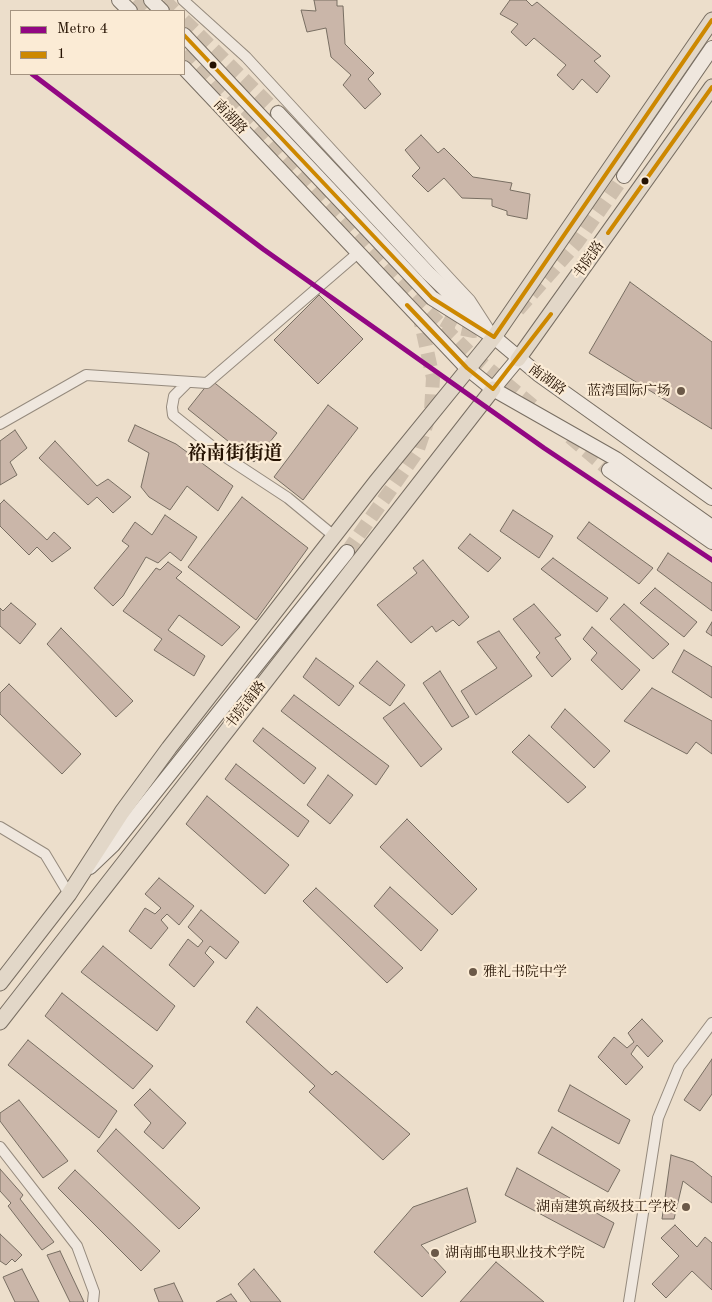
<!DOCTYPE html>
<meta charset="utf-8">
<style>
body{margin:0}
#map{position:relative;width:712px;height:1302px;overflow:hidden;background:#ecdecb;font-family:"Old Standard TT",serif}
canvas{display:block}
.legend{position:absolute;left:10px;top:10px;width:175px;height:65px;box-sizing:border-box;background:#fbebd5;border:1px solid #a59481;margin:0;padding:6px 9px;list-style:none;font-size:15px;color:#251202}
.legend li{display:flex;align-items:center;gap:10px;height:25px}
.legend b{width:25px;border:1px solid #a59481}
</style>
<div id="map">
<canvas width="712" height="1302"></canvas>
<ul class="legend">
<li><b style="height:6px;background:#920783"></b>Metro 4</li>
<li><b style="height:6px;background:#cd8800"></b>1</li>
</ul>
</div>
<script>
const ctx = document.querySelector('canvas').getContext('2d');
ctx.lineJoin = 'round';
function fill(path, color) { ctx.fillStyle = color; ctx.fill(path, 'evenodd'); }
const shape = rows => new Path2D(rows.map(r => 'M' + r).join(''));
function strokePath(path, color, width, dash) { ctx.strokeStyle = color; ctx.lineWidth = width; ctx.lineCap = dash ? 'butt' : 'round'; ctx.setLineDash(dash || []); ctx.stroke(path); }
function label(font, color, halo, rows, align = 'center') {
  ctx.font = font + ' "Old Standard TT","Noto Serif SC",serif'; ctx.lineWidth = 4.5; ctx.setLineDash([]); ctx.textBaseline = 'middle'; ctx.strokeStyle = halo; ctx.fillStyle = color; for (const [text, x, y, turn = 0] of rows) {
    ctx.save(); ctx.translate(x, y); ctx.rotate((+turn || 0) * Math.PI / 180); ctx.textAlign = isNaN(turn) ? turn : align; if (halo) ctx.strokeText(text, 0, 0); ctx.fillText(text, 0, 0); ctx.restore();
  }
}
const building = shape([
 [314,0,337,0,337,6,343,6,345,44,374,73,368,79,381,94,365,109,343,85,351,75,331,57,326,28,307,32,301,10,316,11,314,0],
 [510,0,526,0,532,6,537,2,601,56,594,61,610,76,597,93,582,79,573,90,557,75,566,65,534,38,526,46,511,32,518,24,500,14,510,0],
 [421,135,438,153,444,148,473,177,512,183,510,190,530,194,527,219,507,215,507,211,492,206,492,199,462,198,444,178,428,192,412,176,420,168,405,150,421,135],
 [630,282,712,342,712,429,589,353,630,282],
 [319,295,363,339,318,384,274,340,319,295],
 [211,380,277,433,254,462,188,409,211,380],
 [328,405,358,428,303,500,274,477,328,405],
 [135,425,176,444,233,486,218,511,187,486,170,510,149,497,141,487,149,453,128,441,135,425],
 [15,430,27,448,10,462,17,475,0,485,0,441,15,430],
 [55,441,97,486,108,479,131,497,113,513,97,497,88,505,39,458,55,441],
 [242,497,308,548,256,620,188,567,242,497],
 [4,500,47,540,54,532,71,548,52,562,37,547,29,555,0,526,0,504,4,500],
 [513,510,553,536,539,558,500,531,513,510],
 [165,515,197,537,181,561,170,552,158,563,146,557,123,596,113,606,94,588,129,546,122,541,135,522,152,535,165,515],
 [589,522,653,568,639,584,577,538,589,522],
 [470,534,501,558,488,572,458,548,470,534],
 [668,553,712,583,712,611,657,570,668,553],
 [553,558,608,598,597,612,541,569,553,558],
 [423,560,469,617,459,626,453,620,436,632,432,626,411,643,377,605,417,573,413,568,423,560],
 [168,562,182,572,176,578,240,627,222,646,179,615,168,630,205,656,194,676,154,650,162,639,123,611,156,568,160,570,168,562],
 [655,588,697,622,684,637,640,603,655,588],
 [11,603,36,624,20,644,0,626,0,608,3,611,11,603],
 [534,604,561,635,555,638,571,659,552,677,536,657,540,653,513,619,534,604],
 [624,604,669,644,653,659,610,619,624,604],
 [712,622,712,636,706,632,712,622],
 [592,627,640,670,622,690,591,660,597,653,583,639,592,627],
 [61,628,133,701,116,717,47,644,61,628],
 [499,631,532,676,476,715,461,691,497,668,477,642,499,631],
 [684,650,712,667,712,698,672,672,684,650],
 [316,658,354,686,339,706,303,677,316,658],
 [377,661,405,685,390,706,359,683,377,661],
 [440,671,469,717,452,727,423,683,440,671],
 [9,684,81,754,62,774,0,714,0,693,9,684],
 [652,688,712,721,712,754,696,742,687,754,624,721,652,688],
 [294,695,389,766,376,785,281,711,294,695],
 [404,703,442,749,421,767,383,718,404,703],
 [565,709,610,751,594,768,551,727,565,709],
 [263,728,316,768,304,784,253,741,263,728],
 [529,735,586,787,568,803,512,752,529,735],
 [236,764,309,821,298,837,225,779,236,764],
 [328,775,353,795,330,824,307,805,328,775],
 [207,796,289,865,265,894,186,824,207,796],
 [407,819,477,889,452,915,380,847,407,819],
 [159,878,194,906,179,925,167,914,161,920,168,928,151,949,129,931,145,908,155,914,161,908,145,894,159,878],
 [390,887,438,930,421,951,374,906,390,887],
 [316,888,403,968,387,983,303,901,316,888],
 [201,910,239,942,226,959,210,946,205,953,214,962,194,987,169,965,188,939,198,947,203,941,188,927,201,910],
 [103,946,175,1006,157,1031,81,972,103,946],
 [62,993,153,1066,133,1089,45,1016,62,993],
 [257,1007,332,1075,336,1071,410,1134,383,1160,309,1092,315,1086,246,1022,257,1007],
 [642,1019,663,1041,648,1057,637,1045,631,1054,643,1067,626,1085,598,1057,614,1037,627,1048,634,1042,628,1033,642,1019],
 [28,1040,117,1111,99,1138,8,1065,28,1040],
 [712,1059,712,1094,700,1111,684,1100,712,1059],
 [570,1085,630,1120,619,1144,558,1111,570,1085],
 [150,1089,186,1123,163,1149,144,1132,151,1123,134,1105,150,1089],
 [19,1100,68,1161,43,1178,0,1121,0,1113,19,1100],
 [552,1127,620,1170,608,1192,538,1153,552,1127],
 [116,1129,200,1208,179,1229,97,1151,116,1129],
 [671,1155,693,1162,712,1177,712,1203,683,1181,674,1219,662,1219,671,1155],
 [517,1168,614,1223,604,1248,505,1195,517,1168],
 [0,1169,23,1195,20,1199,54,1242,42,1250,8,1206,11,1203,0,1191,0,1169],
 [75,1170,160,1251,141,1271,58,1188,75,1170],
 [467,1188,476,1222,421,1245,446,1272,422,1297,374,1252,413,1207,467,1188],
 [675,1225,697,1247,705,1237,712,1243,712,1290,692,1271,666,1298,652,1284,679,1256,661,1238,675,1225],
 [0,1234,22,1255,15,1262,12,1259,6,1265,0,1261,0,1234],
 [60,1251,84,1302,70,1302,47,1255,60,1251],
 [496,1262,544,1302,460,1302,496,1262],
 [22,1269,39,1302,15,1302,3,1277,22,1269],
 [254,1269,281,1302,251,1302,238,1284,254,1269],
 [174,1283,183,1302,159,1302,154,1289,174,1283],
 [231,1294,237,1302,216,1302,231,1294]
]);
const secondaryTunnel = shape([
 [135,0,146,11],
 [164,0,175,11],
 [184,20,278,113],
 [184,52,415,299,473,356,538,410],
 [518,310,576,244,624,176],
 [443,320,455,327,473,331,489,328],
 [570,437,609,470],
 [347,552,417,452,431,411,433,378,419,314]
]);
const street = shape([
 [183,0,246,57,453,282,470,300,492,334],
 [188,382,174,396,172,407,173,415,224,456,288,498,334,536],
 [0,424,86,375,207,383,358,253],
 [0,827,45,854,69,894],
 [0,1147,77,1246,94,1292,93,1302],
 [629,1302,658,1118,679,1067,712,1023]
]);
const secondary = shape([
 [119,0,130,11],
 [151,0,162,11],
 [184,35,432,298,494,337,538,374,712,498],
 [184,68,467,368,493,389,616,459,712,527],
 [278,113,428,273,476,319],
 [624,176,712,48],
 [493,389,518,359],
 [609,470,712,542],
 [90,867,113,845,347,552]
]);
const primary = shape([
 [518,359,712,87],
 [0,983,69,894,122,812,169,748,376,482,494,337,712,20],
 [0,1022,493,389]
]);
const bus1 = shape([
 [184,35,432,298,494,337,712,20],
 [608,233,712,87],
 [407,305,467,368,493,389,551,314]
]);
const metro1 = shape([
 [32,74,263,249,544,448,712,560]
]);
const markers = [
 [213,65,4.5,"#251202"],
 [645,181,4.5,"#251202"],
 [681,391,5,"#6b5948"],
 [473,972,5,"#6b5948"],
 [686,1207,5,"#6b5948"],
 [435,1253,5,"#6b5948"]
];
const streetNames = [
 ["南湖路",230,117,47],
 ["书院路",589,260,-55],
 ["南湖路",547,380,36],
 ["书院南路",246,705,-52]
];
const poiNames = [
 ["蓝湾国际广场",671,391],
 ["雅礼书院中学",483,972,"left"],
 ["湖南建筑高级技工学校",676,1207],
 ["湖南邮电职业技术学院",445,1253,"left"]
];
const districtNames = [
 ["裕南街街道",235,454]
];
fill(building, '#cab6a9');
strokePath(building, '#786e62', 1);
strokePath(secondaryTunnel, '#cebfad', 14, [14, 7]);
strokePath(street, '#958a7d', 12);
strokePath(secondary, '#786e62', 16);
strokePath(primary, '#786e62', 17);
strokePath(street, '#efe7de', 10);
strokePath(secondary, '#efe7de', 14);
strokePath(primary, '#e2d7c8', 15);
strokePath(bus1, '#cd8800', 4);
strokePath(metro1, '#920783', 5);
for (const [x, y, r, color] of markers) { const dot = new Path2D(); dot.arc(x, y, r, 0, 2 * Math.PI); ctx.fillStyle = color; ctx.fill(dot); strokePath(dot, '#fbebd5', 2); }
label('14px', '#251202', '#fbebd5', streetNames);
label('14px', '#251202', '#fbebd5', poiNames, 'right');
label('bold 19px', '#251202', '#fbebd5', districtNames);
</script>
